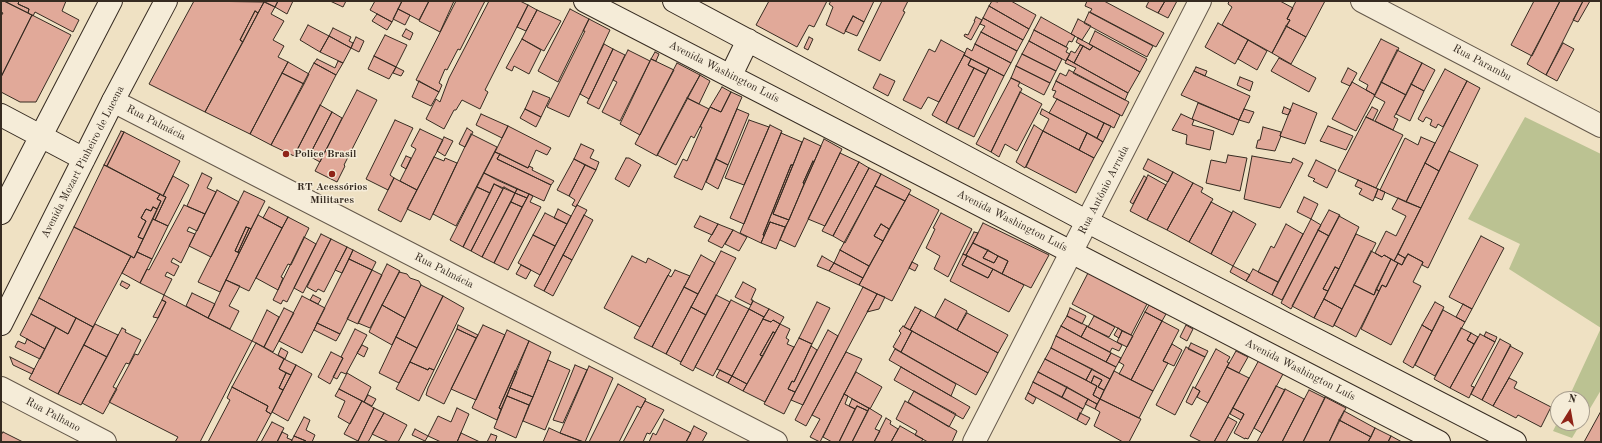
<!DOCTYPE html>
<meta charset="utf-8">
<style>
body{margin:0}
#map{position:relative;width:1602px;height:443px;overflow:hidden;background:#efe1c3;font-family:"Old Standard TT",serif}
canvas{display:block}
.frame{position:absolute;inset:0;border:2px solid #362b21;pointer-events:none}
.north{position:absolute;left:1550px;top:391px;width:40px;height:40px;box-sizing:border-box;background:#f5ecd8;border:1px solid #a99f8f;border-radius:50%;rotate:11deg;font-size:11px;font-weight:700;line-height:16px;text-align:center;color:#362b21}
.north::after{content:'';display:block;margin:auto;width:14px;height:18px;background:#8f2418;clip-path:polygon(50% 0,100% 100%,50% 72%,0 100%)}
</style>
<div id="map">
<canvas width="1602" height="443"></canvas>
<div class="frame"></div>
<div class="north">N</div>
</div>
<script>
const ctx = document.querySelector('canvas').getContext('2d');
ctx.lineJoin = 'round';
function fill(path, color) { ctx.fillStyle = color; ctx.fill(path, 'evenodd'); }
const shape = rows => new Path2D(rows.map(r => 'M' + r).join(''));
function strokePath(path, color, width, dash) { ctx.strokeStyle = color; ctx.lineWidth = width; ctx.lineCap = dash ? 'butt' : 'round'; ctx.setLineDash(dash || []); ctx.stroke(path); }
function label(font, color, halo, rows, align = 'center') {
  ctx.font = font + ' "Old Standard TT",serif'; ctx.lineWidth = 3; ctx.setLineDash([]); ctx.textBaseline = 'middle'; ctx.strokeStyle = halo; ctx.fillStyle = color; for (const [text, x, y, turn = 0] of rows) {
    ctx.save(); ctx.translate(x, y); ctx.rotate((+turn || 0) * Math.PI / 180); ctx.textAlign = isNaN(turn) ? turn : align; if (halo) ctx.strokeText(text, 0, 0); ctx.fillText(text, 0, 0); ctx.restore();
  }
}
const green = shape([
 [1525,117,1601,154,1601,390,1582,422,1582,399,1568,399,1601,328,1509,269,1520,244,1468,219],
 [1558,421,1558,423,1581,423,1572,438,1553,431]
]);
const building = shape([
 [1,1,4,1,32,15,1,77,1,16,3,13,1,12,1,1],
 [4,1,19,1,18,4,29,9,28,13,4,1],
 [19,1,66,1,62,11,79,20,73,32,35,12,33,16,28,13,29,9,18,4,19,1],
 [194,1,264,2,258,13,255,11,240,40,243,42,205,112,149,84,194,1],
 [263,1,278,1,275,7,263,1],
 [278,1,293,1,287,14,275,7,278,1],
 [330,1,346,1,343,7,330,1],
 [375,1,402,1,392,22,370,10,375,1],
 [402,1,429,1,419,20,398,9,402,1],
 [429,1,454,1,440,32,419,21,429,1],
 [456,1,485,1,460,50,458,49,447,70,445,69,439,83,442,85,439,92,416,80,456,1],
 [489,1,520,1,528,5,485,90,488,92,480,109,462,100,456,110,454,110,444,129,426,119,436,99,440,102,449,78,489,1],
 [769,1,827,1,814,27,809,25,797,47,756,25,769,1],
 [831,1,874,1,864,22,853,16,844,34,826,25,833,7,829,4,831,1],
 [882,1,908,1,903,11,905,12,880,61,858,50,882,1],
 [992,1,998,2,998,1,1011,1,1036,15,1029,29,989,6,992,1],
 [1087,1,1104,1,1164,33,1156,47,1090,12,1092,9,1085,6,1087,1],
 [1149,1,1165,1,1158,13,1146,7,1149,1],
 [1165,1,1177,1,1168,18,1158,13,1165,1],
 [1229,1,1280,1,1293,8,1287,19,1290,20,1272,53,1222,25,1232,7,1228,4,1229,1],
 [1296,1,1325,1,1306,37,1286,26,1290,20,1287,19,1296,1],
 [1534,1,1560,1,1532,56,1511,45,1534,1],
 [1560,1,1583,1,1546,75,1527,64,1560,1],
 [1583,1,1590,1,1578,22,1573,20,1583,1],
 [264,2,275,7,271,14,284,21,273,40,284,46,278,57,288,62,250,134,205,112,264,2],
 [528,5,537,10,526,31,517,27,528,5],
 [989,6,1029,29,1023,40,983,18,989,6],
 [398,9,410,15,405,25,393,19,398,9],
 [570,9,589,19,558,82,538,71,570,9],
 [537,10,561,21,544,51,522,39,537,10],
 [255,11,258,13,243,42,240,40,255,11],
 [1089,12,1153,46,1147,57,1084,23,1089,12],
 [377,14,392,22,387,30,372,21,377,14],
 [32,15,71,35,36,102,20,102,1,92,1,77,32,15],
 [853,16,864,22,857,36,845,31,853,16],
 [976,17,982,20,971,40,964,36,965,34,968,35,975,21,974,21,976,17],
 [1041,17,1075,36,1072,42,1069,41,1066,47,1034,30,1041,17],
 [983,18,1023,40,1017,51,981,32,985,26,980,24,983,18],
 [589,19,610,30,569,117,547,107,585,31,583,31,589,19],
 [1078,19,1091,26,1082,40,1071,34,1078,19],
 [1218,23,1248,40,1235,64,1205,47,1218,23],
 [308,25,329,36,320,52,300,40,308,25],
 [1286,26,1306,37,1291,64,1272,53,1286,26],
 [333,28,351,37,349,41,353,43,351,48,329,36,333,28],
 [406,29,413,33,410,40,402,36,406,29],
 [1034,30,1068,48,1066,52,1070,54,1066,61,1029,41,1034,30],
 [1095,31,1147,59,1140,72,1089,44,1095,31],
 [981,32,1017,51,1011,63,975,44,981,32],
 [385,35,407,45,396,67,374,56,385,35],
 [329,36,351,48,343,63,320,52,329,36],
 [356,37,364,41,359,52,351,48,356,37],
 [809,37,813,39,808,50,804,48,809,37],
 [1078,38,1093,46,1090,50,1076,42,1078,38],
 [522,39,541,50,529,74,514,66,512,71,506,68,522,39],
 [1381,39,1399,48,1375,95,1366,90,1368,85,1359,80,1381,39],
 [941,40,965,53,939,102,928,97,921,109,903,100,929,49,935,52,941,40],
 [1248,40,1267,51,1257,70,1238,59,1248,40],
 [1029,41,1062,59,1056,71,1022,54,1029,41],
 [1563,43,1574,49,1557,81,1546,75,1563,43],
 [604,44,613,49,589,99,580,94,604,44],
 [975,44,1011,63,1004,76,964,55,967,48,972,51,975,44],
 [1080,45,1083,46,1074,63,1067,59,1071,51,1075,53,1080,45],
 [1083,46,1090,50,1093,46,1140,72,1128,93,1074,63,1083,46],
 [613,49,625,55,599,109,587,103,613,49],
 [628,50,650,61,620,121,602,112,617,82,613,80,628,50],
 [1397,50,1422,63,1406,95,1381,82,1397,50],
 [655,52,659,54,656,61,651,59,655,52],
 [1022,54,1056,71,1050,83,1016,66,1022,54],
 [964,55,971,59,968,65,974,68,946,123,932,115,964,55],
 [374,56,396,67,389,79,368,69,374,56],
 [1279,58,1316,78,1309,92,1271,71,1279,58],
 [317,59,335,68,338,61,343,63,336,75,314,63,317,59],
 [651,59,674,70,640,135,620,124,651,59],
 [971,59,989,68,986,74,968,65,971,59],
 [1067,59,1128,93,1125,100,1073,73,1076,68,1065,63,1067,59],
 [288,62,309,74,304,84,282,73,288,62],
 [314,63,336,75,294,156,271,145,314,63],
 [677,63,700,75,657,156,635,144,677,63],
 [1422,63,1435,70,1424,91,1411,84,1422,63],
 [1016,66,1050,83,1044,95,1011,78,1016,66],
 [396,67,404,71,401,76,393,73,396,67],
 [1196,67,1207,71,1205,76,1194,71,1196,67],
 [974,68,986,74,958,129,946,123,974,68],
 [989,68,1004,76,974,137,958,129,989,68],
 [1348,68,1357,73,1350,86,1341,82,1348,68],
 [1445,69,1467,81,1443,127,1438,124,1436,128,1430,125,1432,120,1426,117,1423,122,1418,119,1445,69],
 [1069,70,1129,102,1122,116,1056,81,1060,73,1066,76,1069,70],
 [1194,71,1250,96,1239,120,1181,95,1194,71],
 [282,73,304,84,271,145,250,134,282,73],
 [880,74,895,81,888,96,873,88,880,74],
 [700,75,710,81,699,104,687,98,700,75],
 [1240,77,1253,82,1250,91,1237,85,1240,77],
 [1011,78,1020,82,1018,86,1022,89,991,152,976,144,1011,78],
 [419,81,439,92,431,106,412,97,419,81],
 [1056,81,1120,115,1114,128,1053,97,1056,91,1052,90,1056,81],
 [1467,81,1480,88,1439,171,1425,163,1467,81],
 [1352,82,1375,95,1356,131,1332,119,1352,82],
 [1381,82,1406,95,1394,117,1398,119,1393,130,1375,121,1385,102,1374,96,1381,82],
 [1411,84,1424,91,1410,121,1396,114,1411,84],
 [722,87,731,92,721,112,710,107,722,87],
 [357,90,377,100,344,165,345,166,337,182,315,171,357,90],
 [533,91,550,98,541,117,525,109,533,91],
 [731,92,742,97,702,190,674,177,683,159,687,161,702,127,700,127,710,107,721,112,731,92],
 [1020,92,1042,104,1017,151,1005,144,999,157,991,152,1020,92],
 [687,98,709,109,694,138,691,136,676,165,657,155,687,98],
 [1057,99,1104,123,1097,138,1049,113,1057,99],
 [1198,103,1239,120,1233,135,1192,119,1198,103],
 [1293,103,1317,113,1305,144,1280,136,1293,103],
 [320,105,332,112,309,156,297,150,320,105],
 [1284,107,1291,110,1288,115,1282,113,1284,107],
 [1372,107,1378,110,1373,120,1366,117,1372,107],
 [525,109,541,117,536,127,520,118,525,109],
 [737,109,749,114,728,165,716,159,737,109],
 [1042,109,1087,133,1079,150,1043,131,1049,119,1040,114,1042,109],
 [1244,109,1254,112,1249,123,1239,120,1244,109],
 [332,112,342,118,320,162,309,156,332,112],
 [481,114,508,126,502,138,476,125,481,114],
 [1181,114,1194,120,1192,125,1214,131,1210,150,1186,144,1187,135,1172,130,1181,114],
 [1366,117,1403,135,1376,188,1338,171,1366,117],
 [395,120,413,128,390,175,394,178,388,190,366,179,395,120],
 [749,120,769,127,744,185,725,178,749,120],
 [1104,123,1111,126,1103,142,1097,138,1104,123],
 [770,125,782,131,744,224,730,218,770,125],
 [1034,125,1043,131,1025,168,1016,162,1034,125],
 [508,126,551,148,547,155,536,150,528,168,495,152,508,126],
 [1328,126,1353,136,1346,150,1320,141,1328,126],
 [1263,127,1281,132,1280,136,1281,136,1275,151,1256,148,1258,140,1260,140,1263,127],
 [467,128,473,132,465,147,459,144,467,128],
 [420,129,443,140,417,190,400,181,416,149,411,146,420,129],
 [121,131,124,132,107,166,104,165,121,131],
 [1043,131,1094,158,1076,193,1026,167,1043,131],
 [124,132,180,161,163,196,107,166,124,132],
 [781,133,802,142,793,165,791,165,763,235,764,236,761,243,740,233,781,133],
 [1087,133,1103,142,1094,158,1079,150,1087,133],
 [471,134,497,147,456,226,433,214,471,134],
 [444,137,453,141,445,156,437,151,444,137],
 [1421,137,1435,143,1406,202,1380,190,1405,138,1418,145,1421,137],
 [804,138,821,146,814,162,813,161,803,183,804,184,789,220,773,214,804,138],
 [824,139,842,149,795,247,780,240,824,139],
 [581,144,594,150,590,158,599,162,596,170,574,159,581,144],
 [1449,151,1478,165,1428,268,1422,265,1423,262,1408,254,1405,258,1398,254,1449,151],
 [495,152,500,154,497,159,551,185,544,201,484,173,495,152],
 [840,153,859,162,825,226,808,219,840,153],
 [500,154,528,168,529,166,533,168,532,170,554,181,551,185,497,159,500,154],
 [1228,155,1247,158,1240,191,1206,183,1211,160,1226,163,1228,155],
 [406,156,411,158,406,169,401,166,406,156],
 [1252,156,1291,163,1293,158,1303,163,1280,208,1244,199,1252,156],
 [434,157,444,161,445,158,457,163,430,220,407,209,434,157],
 [626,158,629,158,641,165,629,187,615,179,626,158],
 [574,159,585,165,569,196,557,190,574,159],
 [716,159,728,165,718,189,706,182,716,159],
 [1148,159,1173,172,1168,182,1143,169,1148,159],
 [1316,160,1336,170,1327,188,1313,181,1315,179,1308,176,1316,160],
 [813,161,814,162,804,184,803,183,813,161],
 [859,162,869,168,833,236,822,231,859,162],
 [1425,163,1439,171,1421,208,1406,202,1425,163],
 [104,165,160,194,157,199,161,201,157,209,153,207,151,211,146,209,141,218,146,221,138,237,143,239,134,258,74,227,104,165],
 [585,165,596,170,576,207,572,205,575,200,569,196,585,165],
 [791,165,793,165,773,214,789,220,785,227,770,222,764,236,763,235,791,165],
 [869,168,881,174,845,243,833,236,869,168],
 [1173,172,1193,183,1167,230,1147,220,1173,172],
 [202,173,212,178,207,188,216,192,205,214,187,206,202,173],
 [484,173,497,180,517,189,515,193,494,184,490,193,477,187,484,173],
 [881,174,911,190,905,201,875,186,881,174],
 [1148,175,1166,185,1147,220,1130,211,1148,175],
 [173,176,189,185,168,226,155,220,166,197,163,196,173,176],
 [1144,176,1147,178,1133,204,1130,202,1144,176],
 [394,178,417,190,401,222,378,210,394,178],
 [1358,180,1378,189,1373,201,1359,194,1362,189,1355,186,1358,180],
 [1193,183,1203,188,1201,192,1213,199,1189,242,1167,230,1193,183],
 [494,184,503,189,471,251,463,247,494,184],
 [875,186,905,201,889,229,881,224,874,236,883,241,869,266,840,250,875,186],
 [477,187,490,193,463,247,450,240,477,187],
 [504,187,515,193,482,257,471,251,504,187],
 [517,189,529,194,527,198,515,193,517,189],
 [1378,189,1385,192,1382,200,1375,197,1378,189],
 [217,190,239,202,211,257,189,246,217,190],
 [244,191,265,201,251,229,246,227,235,251,239,253,220,292,198,282,244,191],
 [515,193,527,198,522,207,511,202,515,193],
 [160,194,166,197,155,220,153,219,161,201,157,199,160,194],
 [529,194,533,196,530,202,541,207,508,270,494,263,529,194],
 [909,194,939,210,892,301,859,285,909,194],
 [1304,197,1318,204,1311,219,1297,212,1304,197],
 [1398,198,1421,208,1394,261,1384,255,1382,257,1375,253,1386,231,1396,236,1406,216,1392,209,1398,198],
 [511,202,522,207,494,263,482,257,511,202],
 [1211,202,1232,213,1211,254,1189,242,1211,202],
 [184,205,205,214,197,231,189,227,187,231,195,234,181,263,173,258,171,262,179,266,174,276,167,272,165,276,172,279,164,295,140,283,147,269,149,270,184,205],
 [577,205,587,210,544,291,534,286,577,205],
 [153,207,157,209,143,239,138,237,146,221,141,218,146,209,151,211,153,207],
 [269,207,288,217,282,228,263,218,269,207],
 [558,209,571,216,567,224,554,218,558,209],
 [1329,210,1340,215,1329,236,1318,230,1329,210],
 [1233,211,1256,224,1233,266,1211,254,1233,211],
 [545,213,567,224,555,246,533,235,545,213],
 [941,213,972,229,948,277,934,269,940,256,926,248,935,229,933,228,941,213],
 [258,215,282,228,249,291,226,280,258,215],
 [584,215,593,220,572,260,563,255,584,215],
 [700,216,718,224,712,235,694,227,700,216],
 [1339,216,1359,227,1339,269,1335,267,1323,289,1328,291,1314,318,1292,306,1339,216],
 [288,217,309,228,291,265,288,264,281,277,283,278,278,290,256,278,288,217],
 [153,219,168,226,152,259,137,252,153,219],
 [1311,219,1321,225,1282,300,1272,295,1311,219],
 [770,222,785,227,776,249,761,243,770,222],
 [983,223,1049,255,1031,288,1002,274,1008,261,973,243,983,223],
 [718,224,733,230,722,248,708,241,718,224],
 [881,224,889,229,883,241,874,236,881,224],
 [1286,224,1303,234,1278,282,1258,272,1271,246,1274,248,1286,224],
 [74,227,131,256,93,327,39,298,74,227],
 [246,227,249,228,238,252,235,251,246,227],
 [249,228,251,229,239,253,238,252,249,228],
 [733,230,747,237,739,251,725,244,733,230],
 [1318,230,1329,236,1291,309,1281,303,1318,230],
 [974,232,978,233,966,255,963,254,974,232],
 [321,234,331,239,303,293,294,288,321,234],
 [1356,234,1376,243,1342,309,1324,299,1356,234],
 [533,235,555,246,540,275,518,263,533,235],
 [1481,236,1504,248,1472,309,1449,297,1481,236],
 [304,237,316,244,287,302,283,300,281,304,273,300,304,237],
 [331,239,347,247,324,292,318,289,316,292,307,287,331,239],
 [973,243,988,250,983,258,994,263,998,256,1008,261,1002,274,966,255,973,243],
 [347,247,353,250,342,273,335,270,347,247],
 [353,250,376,262,372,270,349,259,353,250],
 [840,250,869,266,863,278,834,263,840,250],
 [988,250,998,256,994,263,983,258,988,250],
 [721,251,736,258,706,315,691,307,721,251],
 [1371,251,1382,257,1384,255,1391,259,1374,295,1354,285,1371,251],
 [137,252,152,259,140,283,122,273,131,256,134,258,137,252],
 [963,254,967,256,962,265,988,278,993,269,1024,285,1009,312,950,281,963,254],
 [1398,254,1405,258,1402,265,1394,261,1398,254],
 [1408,254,1423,262,1413,282,1421,286,1391,345,1361,329,1382,285,1386,287,1398,263,1402,265,1408,254],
 [563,255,572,260,553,296,544,291,563,255],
 [701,255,715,263,698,294,684,287,701,255],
 [632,256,646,263,648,258,671,270,640,327,604,308,632,256],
 [822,256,834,263,829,271,817,266,822,256],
 [967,256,993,269,988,278,962,265,967,256],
 [349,259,372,270,340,334,317,323,349,259],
 [1391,259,1398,263,1386,287,1382,285,1379,291,1376,289,1391,259],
 [912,262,918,265,915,271,909,268,912,262],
 [834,263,863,278,859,285,829,271,834,263],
 [387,264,400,271,370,328,358,323,387,264],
 [521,265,531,270,526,279,516,274,521,265],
 [1233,266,1250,275,1246,281,1230,272,1233,266],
 [1335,267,1339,269,1328,291,1323,289,1335,267],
 [1253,269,1278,282,1272,295,1246,281,1253,269],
 [372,270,382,275,358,324,347,319,372,270],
 [675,270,690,276,652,347,634,338,668,275,671,277,675,270],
 [399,272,407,274,410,278,419,281,421,285,405,318,382,305,399,272],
 [1088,273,1147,304,1131,335,1072,304,1088,273],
 [226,280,240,286,229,306,239,311,230,329,208,318,226,280],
 [122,281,130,285,127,289,120,285,122,281],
 [743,282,756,289,751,300,753,300,751,305,735,297,743,282],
 [421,285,443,296,417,348,396,337,421,285],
 [1354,285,1374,295,1376,289,1379,291,1356,337,1334,325,1354,285],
 [684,287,698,294,666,354,652,347,684,287],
 [863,287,877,294,806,426,795,420,863,287],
 [192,293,215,304,208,318,186,306,192,293],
 [877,294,885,297,879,309,867,312,877,294],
 [164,295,252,341,200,442,175,442,178,437,109,402,135,354,138,355,158,318,166,302,162,300,164,295],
 [313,295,321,299,318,304,310,300,313,295],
 [716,295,730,302,693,371,680,364,716,295],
 [302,296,325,308,302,353,279,341,302,296],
 [443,296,464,308,434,370,429,368,428,370,410,362,443,296],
 [39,298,76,318,68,334,31,314,39,298],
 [945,299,967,311,957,330,935,317,945,299],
 [1324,299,1342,309,1333,327,1314,318,1324,299],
 [162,300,166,302,158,318,153,317,162,300],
 [731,300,749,309,713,376,695,367,731,300],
 [753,301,769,309,764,317,749,309,753,301],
 [817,302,830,308,812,344,799,338,817,302],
 [1435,302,1444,307,1432,331,1422,325,1435,302],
 [1463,304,1472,309,1465,322,1456,317,1463,304],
 [382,305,405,318,392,345,369,332,382,305],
 [1149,305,1166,314,1162,321,1145,312,1149,305],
 [691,307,706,315,681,362,666,354,691,307],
 [915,307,921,310,910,330,904,327,915,307],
 [284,308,294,313,273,352,264,347,284,308],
 [1070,308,1086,316,1082,324,1067,316,1070,308],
 [749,309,764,317,732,376,717,369,749,309],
 [769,309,784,317,780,324,773,320,771,322,763,319,769,309],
 [267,310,279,317,264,347,252,341,267,310],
 [921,310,998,353,988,373,910,330,921,310],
 [1443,310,1465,322,1435,376,1415,365,1443,310],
 [1145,312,1162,321,1131,380,1119,374,1124,365,1119,362,1145,312],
 [967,313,1008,335,998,353,957,330,967,313],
 [31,314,56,327,45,349,20,335,31,314],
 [1067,316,1087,326,1081,337,1061,326,1067,316],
 [1094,316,1115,327,1109,337,1088,327,1094,316],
 [76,318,93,327,58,394,29,379,56,327,68,334,76,318],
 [763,319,771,322,773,320,780,324,775,333,773,332,760,355,763,356,747,384,732,376,763,319],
 [1162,321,1179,330,1163,361,1168,363,1153,391,1131,380,1162,321],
 [317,323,340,334,336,341,314,330,317,323],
 [95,324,118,335,107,357,84,345,95,324],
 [780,324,790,329,786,338,789,340,787,344,794,347,765,402,743,391,780,324],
 [458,325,478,335,476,338,457,329,458,325],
 [483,325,505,335,476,400,451,389,483,325],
 [1186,325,1193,329,1187,341,1180,337,1186,325],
 [1422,325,1432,331,1413,368,1403,362,1422,325],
 [903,326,912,331,901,352,893,347,901,333,899,331,903,326],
 [1061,326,1111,353,1106,362,1056,336,1061,326],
 [1087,326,1122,345,1119,351,1112,348,1110,352,1081,337,1087,326],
 [122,328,126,330,125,332,141,340,129,364,126,363,113,387,117,389,103,414,82,403,122,328],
 [1118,328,1122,331,1119,338,1114,335,1118,328],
 [1461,328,1471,333,1467,340,1474,344,1450,388,1434,379,1461,328],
 [355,329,367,335,346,374,341,372,337,379,333,377,343,358,341,357,355,329],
 [457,329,476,338,444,404,426,395,428,388,457,329],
 [507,330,529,341,499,408,501,409,497,420,472,408,507,330],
 [828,330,838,336,803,405,791,400,828,330],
 [912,331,988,373,976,395,901,352,912,331],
 [1122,331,1133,336,1127,347,1117,342,1122,331],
 [773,332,775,333,763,356,760,355,773,332],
 [1486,332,1497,337,1495,342,1484,336,1486,332],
 [1471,333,1478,337,1474,344,1467,340,1471,333],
 [1480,334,1495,342,1471,386,1474,387,1469,398,1450,388,1480,334],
 [1056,336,1116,367,1110,379,1051,348,1056,336],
 [396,337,417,348,399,383,379,373,396,337],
 [799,338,812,344,794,382,792,381,788,389,795,392,784,414,764,404,799,338],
 [27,339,45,349,40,359,15,347,18,341,25,344,27,339],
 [1500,339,1511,345,1482,400,1471,394,1500,339],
 [529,341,551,352,533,397,510,388,529,341],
 [256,343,284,359,279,369,286,373,279,388,283,390,271,414,266,411,268,406,232,387,256,343],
 [1191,343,1208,351,1205,357,1188,349,1191,343],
 [1172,344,1182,350,1174,366,1163,361,1172,344],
 [84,345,107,357,81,405,58,394,84,345],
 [362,345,368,348,364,357,357,353,362,345],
 [811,346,817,350,795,392,788,389,792,381,794,382,811,346],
 [1510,346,1523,353,1493,406,1482,400,1510,346],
 [1186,347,1205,357,1175,415,1156,405,1186,347],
 [281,348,288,352,285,359,278,355,281,348],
 [1051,348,1092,369,1086,380,1045,359,1051,348],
 [895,349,956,384,951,396,889,360,895,349],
 [1216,349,1230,357,1227,362,1229,363,1208,403,1197,397,1200,391,1195,388,1216,349],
 [1236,351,1248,357,1239,373,1227,367,1236,351],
 [331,352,343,358,330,384,318,377,331,352],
 [846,352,862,359,820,442,810,437,820,419,812,415,846,352],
 [1111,353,1121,358,1116,367,1106,362,1111,353],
 [10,357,34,369,32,374,13,365,10,357],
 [284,359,296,365,291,375,279,369,284,359],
 [1045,359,1097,386,1093,395,1100,399,1097,404,1038,372,1045,359],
 [548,360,570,370,545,430,523,421,548,360],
 [1259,360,1283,374,1248,439,1245,438,1245,439,1234,433,1244,414,1233,408,1259,360],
 [410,362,428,370,429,368,434,370,419,401,396,389,410,362],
 [296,365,312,374,288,421,272,412,296,365],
 [575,365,587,370,563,423,553,420,575,365],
 [589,366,613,378,585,442,584,442,560,433,589,366],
 [901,367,970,407,963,419,894,380,901,367],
 [1227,367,1249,378,1214,442,1202,442,1190,436,1227,367],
 [1092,369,1110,379,1104,390,1098,387,1102,380,1094,376,1091,383,1086,380,1092,369],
 [720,370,732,376,728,383,716,377,720,370],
 [515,371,517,372,501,409,499,408,515,371],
 [1114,371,1153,391,1139,418,1100,399,1114,371],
 [856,372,882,387,870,409,844,394,856,372],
 [1038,372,1067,387,1062,397,1033,382,1038,372],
 [286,373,291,375,283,390,279,388,286,373],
 [347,373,371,387,364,402,339,389,347,373],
 [732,376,747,384,743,391,728,383,732,376],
 [1094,376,1102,380,1098,387,1104,390,1100,399,1093,395,1097,386,1091,383,1094,376],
 [1509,378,1517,382,1514,388,1551,407,1541,427,1518,415,1516,418,1493,406,1509,378],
 [1033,382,1083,409,1077,420,1028,393,1033,382],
 [618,384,646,399,645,401,641,408,637,406,619,442,589,442,618,384],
 [1276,386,1285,390,1262,433,1254,428,1276,386],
 [232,387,268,406,266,411,271,414,256,442,208,442,230,400,227,398,232,387],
 [1067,387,1088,399,1083,409,1062,397,1067,387],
 [1193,387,1200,391,1192,405,1186,402,1193,387],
 [510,388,533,397,529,405,507,396,510,388],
 [339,389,362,401,350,424,338,417,345,401,335,396,339,389],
 [1285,389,1304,399,1282,442,1257,442,1285,389],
 [1309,390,1325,398,1303,442,1282,442,1309,390],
 [914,391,956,414,949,427,908,402,914,391],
 [1028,393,1036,398,1033,404,1025,399,1028,393],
 [844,394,848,396,845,404,855,409,839,442,832,442,823,437,844,394],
 [368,395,376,399,372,406,364,402,368,395],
 [507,396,529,405,516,438,494,428,507,396],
 [1325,397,1346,408,1329,442,1303,442,1325,397],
 [852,399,869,408,868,411,857,406,855,409,849,406,852,399],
 [1088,399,1097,404,1095,409,1085,404,1088,399],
 [1100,399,1141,419,1129,442,1123,442,1094,426,1100,412,1095,409,1100,399],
 [362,401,374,408,358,441,344,434,362,401],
 [645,401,664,410,650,434,647,433,643,442,623,442,645,401],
 [905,401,957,431,952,442,928,442,915,435,917,431,896,419,905,401],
 [857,406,868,411,852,442,839,442,857,406],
 [374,408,384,413,368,442,360,442,358,441,374,408],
 [457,408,469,414,457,442,441,442,428,436,438,416,451,422,457,408],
 [869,408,882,416,875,429,880,431,874,442,852,442,869,408],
 [1233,408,1244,414,1241,420,1230,414,1233,408],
 [1344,411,1375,428,1371,437,1339,420,1344,411],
 [1601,411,1601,442,1584,442,1601,411],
 [384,413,407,425,398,442,389,442,372,434,384,413],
 [1080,413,1090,418,1086,425,1077,420,1080,413],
 [304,417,310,420,306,430,315,435,312,442,305,442,306,441,294,436,304,417],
 [1228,417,1237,422,1226,442,1214,442,1228,417],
 [886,418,891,421,890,424,898,429,891,442,874,442,886,418],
 [664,419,691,433,686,442,649,442,653,433,656,435,664,419],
 [1339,420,1371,437,1368,442,1329,442,1339,420],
 [272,422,284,428,277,442,261,442,272,422],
 [694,426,707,433,702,442,686,442,694,426],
 [900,426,923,439,921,442,891,442,900,426],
 [549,428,560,433,583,442,543,442,549,428],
 [1375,428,1391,436,1388,442,1368,442,1375,428],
 [415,429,428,436,425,441,412,435,415,429],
 [3,432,23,442,1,442,1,435,3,432],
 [282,432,288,435,287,438,292,440,291,442,277,442,282,432],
 [461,433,480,442,457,442,461,433],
 [491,434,497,436,495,442,487,442,491,434],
 [294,436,306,441,305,442,291,442,294,436],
 [1391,436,1402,442,1388,442,1391,436]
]);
const street = shape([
 [1362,1,1601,126],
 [113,101,776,442],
 [1,388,105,442],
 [974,442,1200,1]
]);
const secondary = shape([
 [585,1,1439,442],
 [674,1,1088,222,1515,442],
 [731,75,748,40],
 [1,115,84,159],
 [1,213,111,1],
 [1,324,113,101,166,1]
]);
const markers = [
 [286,154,4,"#8f2418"],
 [332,174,4,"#8f2418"]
];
const streetNames = [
 ["Rua Parambu",1482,63,28],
 ["Avenida Washington Luís",724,72,27],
 ["Rua Palmácia",156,123,27],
 ["Avenida Mozart Pinheiro de Lucena",83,162,-63],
 ["Rua Antônio Arruda",1104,190,-63],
 ["Avenida Washington Luís",1012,221,27],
 ["Rua Palmácia",444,271,27],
 ["Avenida Washington Luís",1300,370,27],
 ["Rua Palhano",53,415,28]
];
const poiNames = [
 ["Police Brasil",294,154],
 ["RT Acessórios",332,187,"center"],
 ["Militares",332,200,"center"]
];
fill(green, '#bbc292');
fill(building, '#e1a999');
strokePath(building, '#362b21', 1);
strokePath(street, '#64584a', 24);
strokePath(secondary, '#362b21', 24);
strokePath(street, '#f5ecd8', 22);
strokePath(secondary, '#f5ecd8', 22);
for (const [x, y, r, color] of markers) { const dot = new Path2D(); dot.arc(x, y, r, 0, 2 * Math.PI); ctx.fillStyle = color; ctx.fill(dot); strokePath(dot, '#f5ecd8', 1.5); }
label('11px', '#362b21', '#f5ecd8', streetNames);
label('bold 11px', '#362b21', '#f5ecd8', poiNames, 'left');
</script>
